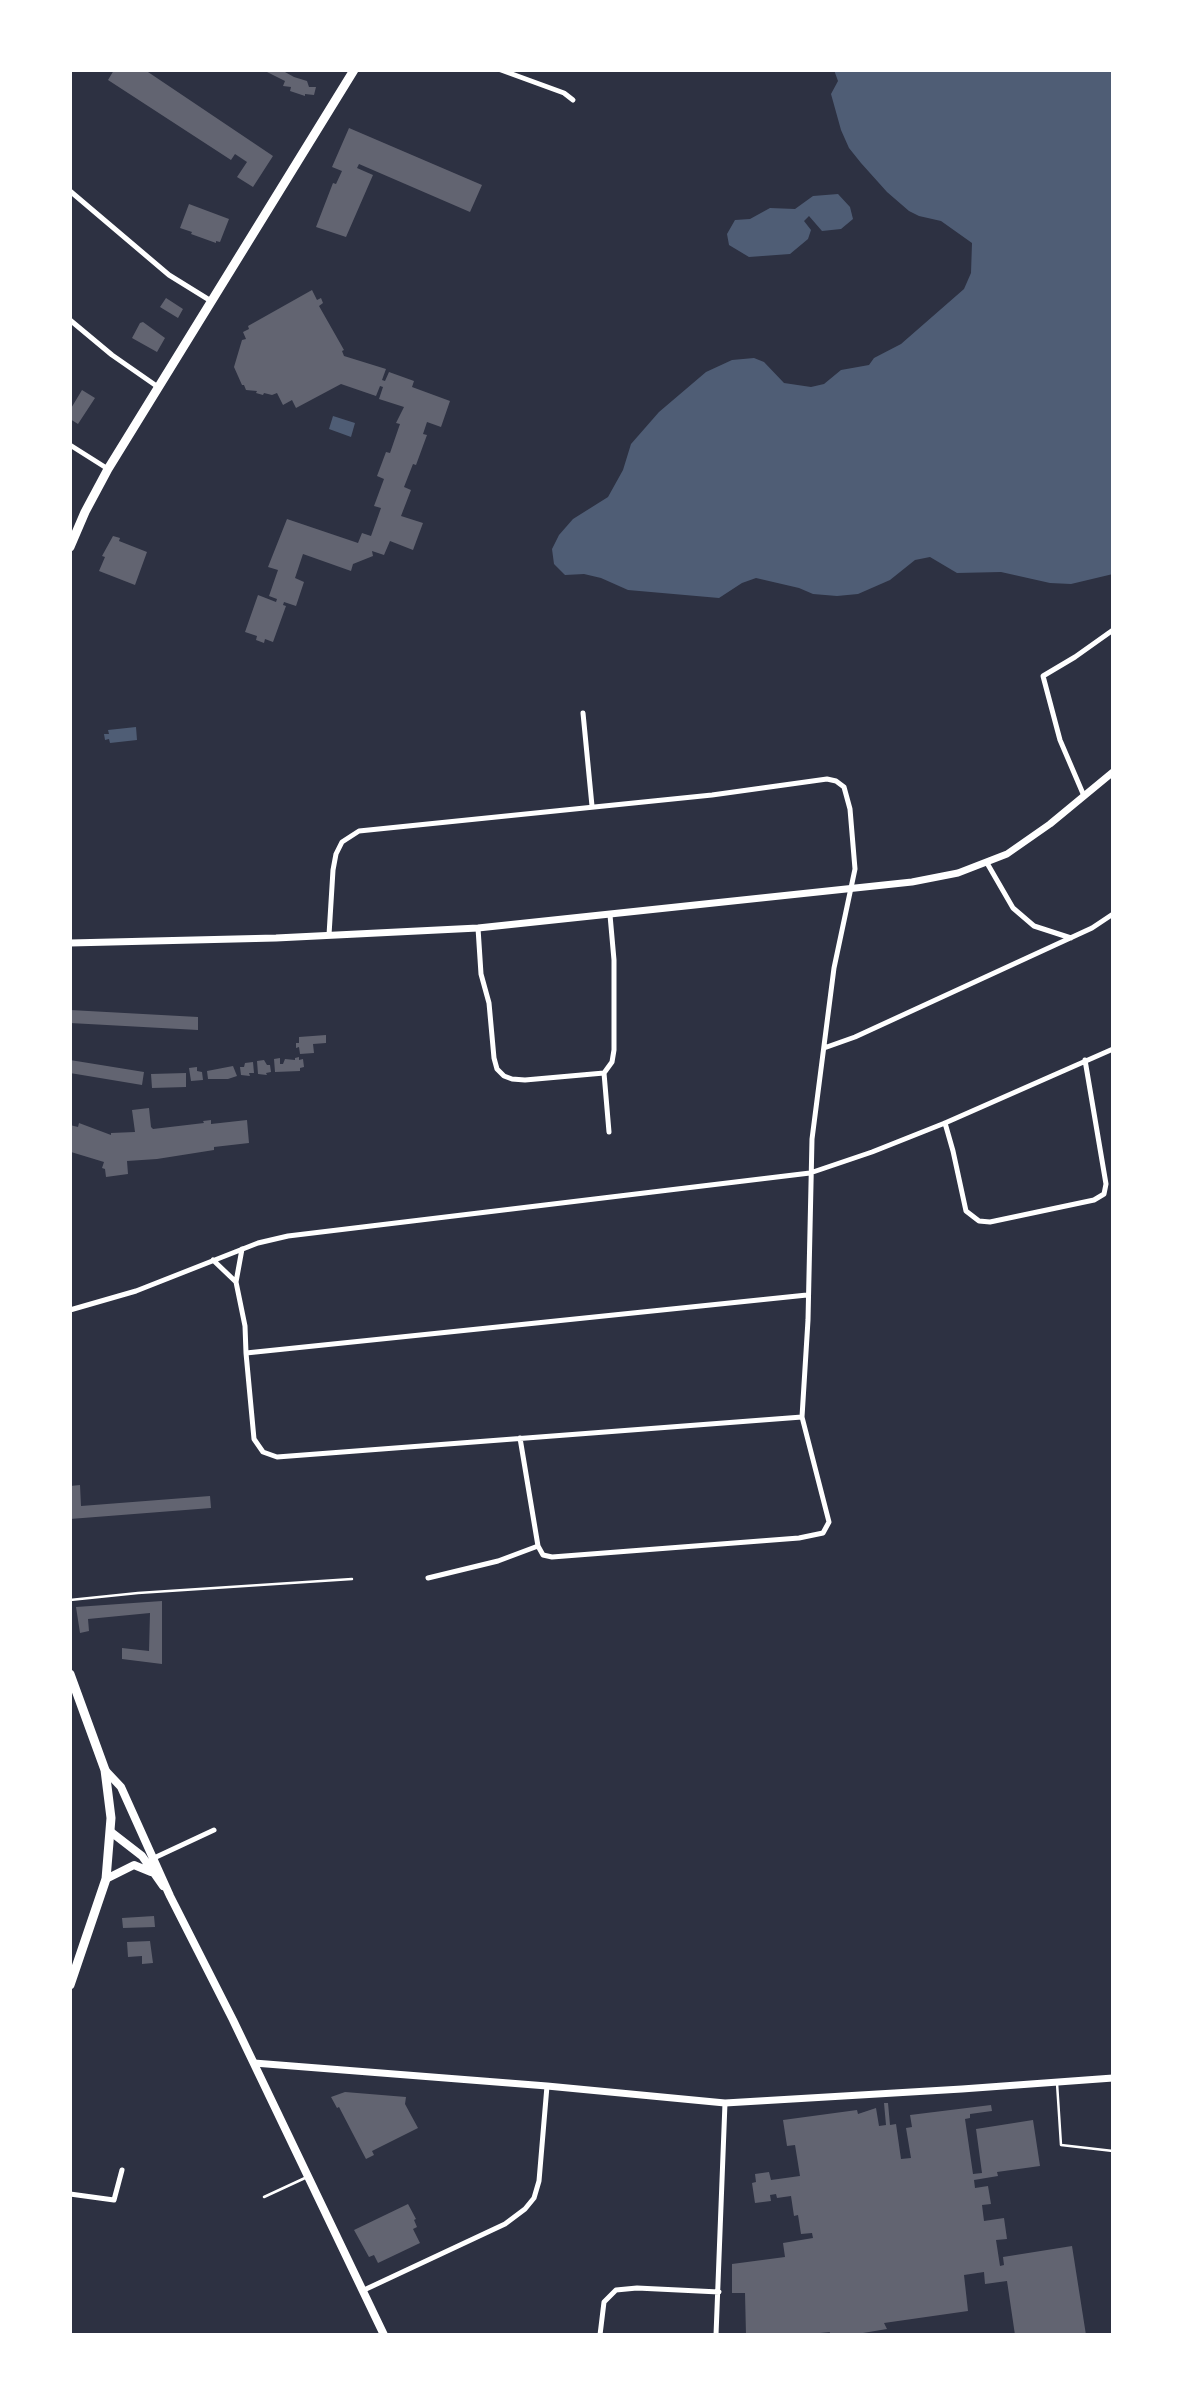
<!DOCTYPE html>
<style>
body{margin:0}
#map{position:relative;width:1183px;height:2405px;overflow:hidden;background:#2d3142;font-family:Commissioner,sans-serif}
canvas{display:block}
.frame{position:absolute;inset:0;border:72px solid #fff;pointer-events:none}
</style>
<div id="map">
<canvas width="1183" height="2405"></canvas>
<div class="frame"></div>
</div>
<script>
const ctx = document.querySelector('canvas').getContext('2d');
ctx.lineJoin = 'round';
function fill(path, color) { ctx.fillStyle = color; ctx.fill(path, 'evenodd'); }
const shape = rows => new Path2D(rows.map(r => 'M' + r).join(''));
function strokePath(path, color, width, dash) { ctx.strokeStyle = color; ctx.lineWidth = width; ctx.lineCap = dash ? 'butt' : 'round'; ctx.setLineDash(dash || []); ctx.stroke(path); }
const water = shape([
 [834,70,1113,70,1113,574,1071,584,1050,583,1001,572,957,573,930,557,915,560,890,580,858,594,837,596,813,594,799,588,756,578,742,583,719,598,628,590,601,578,584,574,565,575,554,564,552,549,559,535,573,519,608,497,623,470,631,444,659,412,706,372,732,360,754,358,764,362,784,383,811,387,824,384,841,370,869,365,874,358,901,344,964,289,971,273,972,243,941,221,919,216,909,211,887,192,861,163,849,148,841,130,831,94,838,81],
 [838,194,850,207,853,219,841,229,822,231,809,216,804,221,811,230,808,239,790,254,749,257,729,245,727,234,735,220,750,219,770,208,795,209,813,196],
 [333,416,355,423,351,437,329,429],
 [136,727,137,740,110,743,109,739,105,740,104,734,109,734,108,730]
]);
const building = shape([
 [114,70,145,70,273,156,253,187,237,177,247,162,235,154,231,160,108,80],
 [263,70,287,70,285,72,294,77,307,81,309,87,316,87,314,95,305,94,305,96,290,91,291,87,283,86,285,81],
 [349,128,482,185,470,212,359,164,357,168,373,175,346,237,316,227,333,183,336,184,342,171,332,167],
 [189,204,229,219,220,242,216,241,216,243,191,234,192,232,180,228],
 [312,290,317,300,321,298,323,303,319,306,344,350,342,351,344,356,386,369,382,380,385,381,389,372,414,381,412,387,450,401,441,427,427,422,423,434,427,435,416,465,413,464,404,487,411,490,401,516,423,523,413,550,390,541,384,555,372,551,373,556,353,564,351,571,303,554,295,578,304,582,296,606,284,602,283,605,286,606,273,642,265,639,264,643,256,640,257,636,245,632,258,595,276,602,277,599,269,596,278,570,268,567,287,519,358,543,362,533,371,536,381,508,374,506,384,479,377,476,386,452,390,453,400,424,396,423,404,407,379,399,383,387,380,386,376,396,341,384,296,408,292,400,283,405,277,393,272,395,264,393,263,395,256,393,257,391,246,390,244,385,242,385,234,367,242,340,246,339,243,332,249,329,248,326],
 [166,298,183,309,178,318,160,307],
 [143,322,165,338,157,352,132,338,140,323],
 [82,390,95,398,78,424,70,419,70,410],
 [113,536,120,538,119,541,147,552,135,585,99,571,105,557,102,556],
 [70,1010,198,1017,198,1030,70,1023],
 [326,1035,326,1043,313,1044,314,1053,300,1054,299,1047,296,1048,296,1043,299,1043,299,1037],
 [299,1057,299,1060,303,1059,304,1067,300,1068,300,1071,275,1072,274,1059,280,1058,280,1064,283,1064,285,1059,295,1060,295,1058],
 [70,1060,144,1072,142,1085,70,1073],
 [264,1060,267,1065,270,1065,271,1072,266,1073,267,1075,258,1074,257,1061],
 [253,1062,254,1073,249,1073,250,1076,241,1075,240,1067,244,1067,245,1063],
 [233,1066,237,1076,228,1079,208,1079,207,1071],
 [197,1067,197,1071,202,1072,203,1080,191,1081,189,1068],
 [186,1073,186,1087,152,1088,151,1074],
 [149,1108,151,1127,153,1129,204,1123,203,1121,211,1120,211,1124,247,1120,249,1143,214,1147,214,1150,157,1159,127,1161,128,1174,106,1177,105,1169,102,1168,104,1162,71,1152,70,1125,78,1127,79,1123,111,1135,111,1133,135,1132,132,1110],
 [80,1485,81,1506,210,1496,211,1508,70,1519,70,1486],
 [162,1601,162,1664,122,1659,122,1648,149,1651,150,1613,88,1619,89,1631,80,1633,76,1607],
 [154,1916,155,1927,123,1928,122,1918],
 [150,1941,153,1963,142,1964,142,1956,128,1957,127,1942],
 [345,2092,406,2097,405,2104,418,2128,372,2151,374,2155,366,2159,339,2107,337,2108,331,2097],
 [884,2103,888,2103,890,2125,896,2124,901,2159,911,2158,906,2128,912,2127,910,2115,991,2105,992,2111,970,2114,970,2118,965,2119,973,2174,982,2173,976,2129,1033,2120,1040,2166,997,2172,998,2176,974,2180,975,2188,988,2186,991,2204,982,2205,984,2221,1004,2218,1007,2239,996,2240,1000,2266,1004,2265,1003,2257,1072,2246,1086,2335,1015,2335,1007,2281,985,2284,984,2272,964,2275,968,2311,884,2323,887,2329,851,2335,829,2335,830,2332,820,2333,821,2335,746,2335,745,2293,732,2293,732,2264,785,2257,783,2243,813,2238,812,2233,801,2234,798,2215,794,2216,791,2196,777,2198,776,2194,770,2195,771,2201,755,2203,752,2183,756,2182,755,2174,769,2172,771,2180,800,2176,795,2145,787,2146,783,2120,857,2110,858,2114,876,2108,879,2126,886,2125],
 [408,2204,416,2219,414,2220,417,2227,413,2229,420,2243,378,2263,374,2255,369,2257,354,2230]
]);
const service = shape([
 [70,1600,138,1593,352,1579],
 [1057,2083,1061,2145,1113,2151],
 [264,2197,305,2178]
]);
const minor = shape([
 [501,70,564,93,573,100],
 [70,191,169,275,211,301],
 [70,320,112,355,158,387],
 [70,445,108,469],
 [583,713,592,806],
 [1084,796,1060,740,1043,676,1075,657,1113,630],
 [987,863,1013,908,1034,926,1071,938],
 [478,928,481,974,489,1003,494,1058,497,1069,504,1076,512,1079,525,1080,604,1073],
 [824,1048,855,1037,1092,928,1113,914],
 [945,1123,953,1151,966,1211,979,1221,990,1222,1094,1200,1104,1194,1106,1184,1085,1060],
 [609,1132,604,1073,612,1062,614,1050,614,960,610,915],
 [242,1249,236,1282,245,1326,246,1353,807,1295],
 [213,1260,236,1282],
 [70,1310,136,1291,258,1243,288,1236,810,1173,872,1152,945,1123,1113,1049],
 [246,1353,254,1439,263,1452,277,1457,802,1417,808,1320,812,1139,834,968,855,869,850,809,844,787,836,781,827,779,712,795,359,831,342,842,336,854,333,870,329,935],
 [520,1438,538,1546,543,1555,552,1557,799,1538,823,1533,829,1522,802,1417],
 [428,1578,498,1561,538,1546],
 [154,1858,214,1830],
 [70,2194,114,2200,122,2170],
 [364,2290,505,2224,525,2209,534,2198,539,2181,547,2086],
 [600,2335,604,2302,616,2290,637,2288,719,2292],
 [716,2335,725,2103]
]);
const tertiary = shape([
 [70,943,276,938,478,928,912,882,958,873,1007,854,1050,824,1113,772],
 [254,2063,547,2086,725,2103,962,2089,1113,2078]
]);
const secondary = shape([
 [105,1770,121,1787,170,1896,233,2020,384,2335],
 [111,1832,142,1856,163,1886],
 [106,1879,134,1865,151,1872]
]);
const primary = shape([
 [70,547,85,512,108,469,354,70],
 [70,1674,105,1770,111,1818,106,1879,70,1985]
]);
fill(water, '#4f5d75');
fill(building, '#626471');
strokePath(service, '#fff', 2.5);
strokePath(minor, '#fff', 5);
strokePath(tertiary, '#fff', 7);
strokePath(secondary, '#fff', 8);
strokePath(primary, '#fff', 9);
</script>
